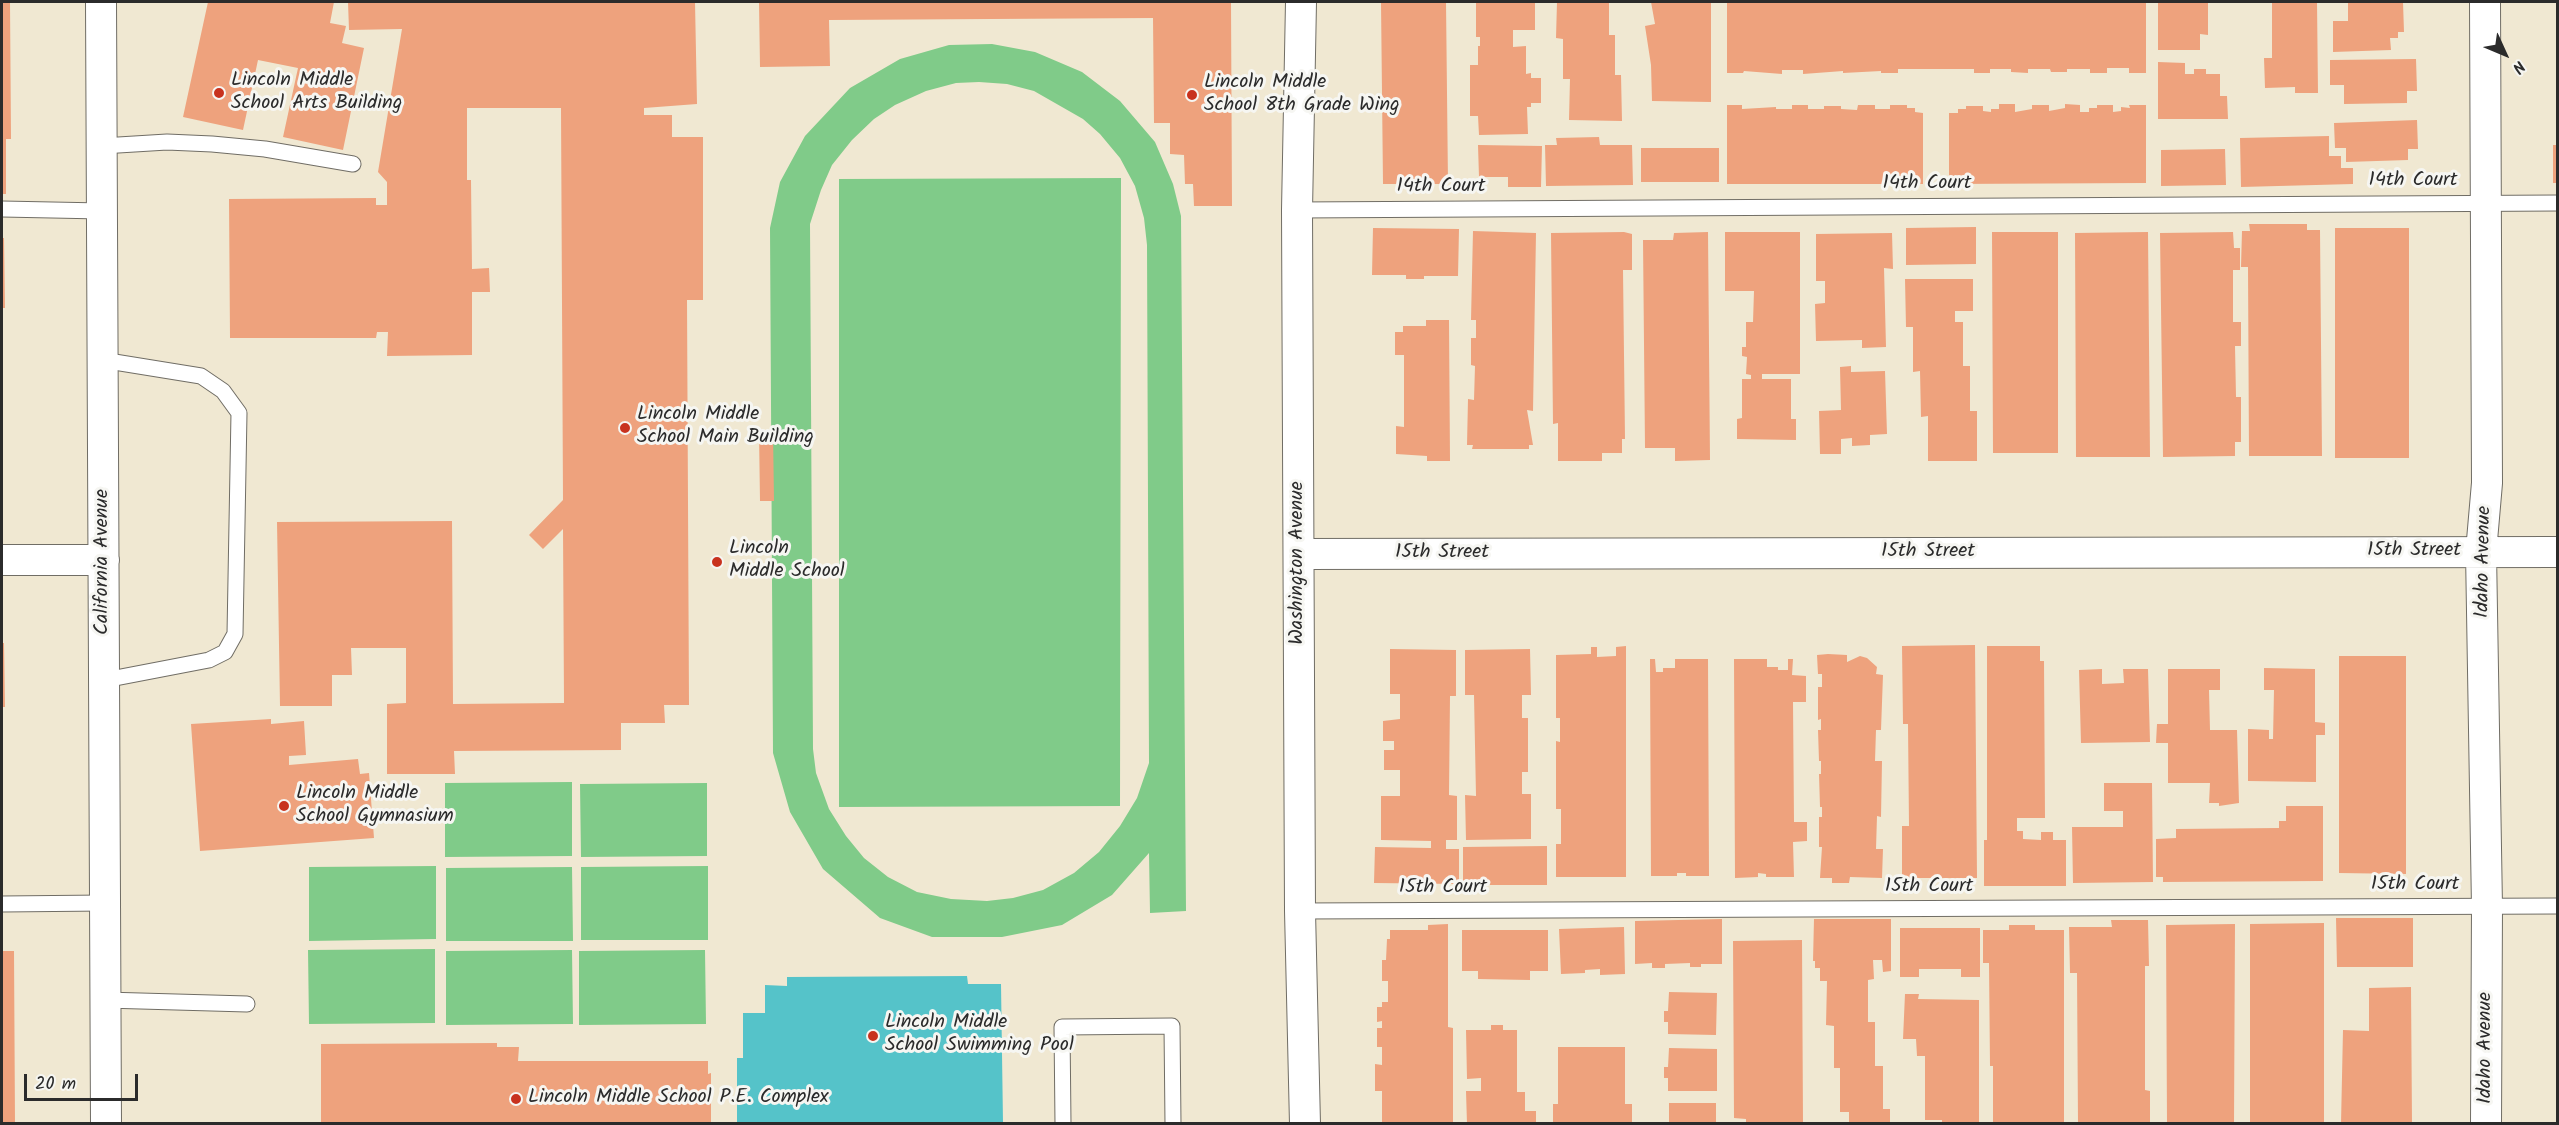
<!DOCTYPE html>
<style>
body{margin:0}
#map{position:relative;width:2559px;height:1125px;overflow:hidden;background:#f0e8d2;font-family:Kalam,sans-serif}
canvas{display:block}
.frame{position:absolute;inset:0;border:3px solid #2b2b2b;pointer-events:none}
.north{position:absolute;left:2475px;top:24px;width:60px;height:60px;-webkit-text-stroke:4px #f6f6f2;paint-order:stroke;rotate:134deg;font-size:16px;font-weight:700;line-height:24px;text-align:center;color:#2b2b2b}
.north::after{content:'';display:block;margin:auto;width:21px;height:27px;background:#2b2b2b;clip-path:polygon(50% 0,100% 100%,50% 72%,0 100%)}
.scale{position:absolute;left:24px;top:1074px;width:114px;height:27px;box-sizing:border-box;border:3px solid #2b2b2b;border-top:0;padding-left:8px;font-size:18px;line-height:21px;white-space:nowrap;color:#2b2b2b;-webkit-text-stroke:4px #f6f6f2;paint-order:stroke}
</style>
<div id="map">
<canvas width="2559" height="1125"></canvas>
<div class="frame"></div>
<div class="north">N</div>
<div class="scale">20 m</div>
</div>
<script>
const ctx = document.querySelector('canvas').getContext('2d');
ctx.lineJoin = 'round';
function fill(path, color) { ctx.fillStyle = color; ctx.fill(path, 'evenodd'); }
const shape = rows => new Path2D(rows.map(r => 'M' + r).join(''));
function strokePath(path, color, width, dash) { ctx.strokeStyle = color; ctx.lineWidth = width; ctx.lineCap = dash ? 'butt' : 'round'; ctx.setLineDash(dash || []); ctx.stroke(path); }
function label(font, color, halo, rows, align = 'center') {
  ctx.font = font + ' Kalam,sans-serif'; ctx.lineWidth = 6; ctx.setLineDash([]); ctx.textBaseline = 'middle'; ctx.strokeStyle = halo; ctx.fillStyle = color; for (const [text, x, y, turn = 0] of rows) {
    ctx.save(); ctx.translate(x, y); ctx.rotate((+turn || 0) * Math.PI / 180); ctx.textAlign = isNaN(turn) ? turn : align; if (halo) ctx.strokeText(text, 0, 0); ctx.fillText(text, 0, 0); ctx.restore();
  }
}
const green = shape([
 [992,44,1035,52,1082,72,1120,101,1155,142,1173,184,1181,216,1186,911,1150,913,1149,853,1112,895,1062,925,1002,937,932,937,880,918,823,869,790,812,773,753,770,228,780,182,805,136,850,88,900,59,949,45],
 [979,82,1007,84,1034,91,1083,119,1100,134,1120,158,1135,186,1144,218,1147,245,1149,763,1137,798,1120,826,1099,852,1074,873,1043,890,1013,898,987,901,951,899,917,892,888,877,864,858,846,836,829,809,816,773,813,749,810,224,821,190,832,165,852,140,874,119,895,105,926,91,956,83],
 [1121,178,1120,806,839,807,839,179],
 [572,782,572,856,445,857,445,783],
 [707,783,707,856,581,857,580,784],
 [436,866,436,939,309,941,309,867],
 [708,866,708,940,581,940,581,867],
 [572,867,573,941,446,941,446,868],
 [435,949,435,1023,309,1024,308,950],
 [572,950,573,1024,446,1025,446,951],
 [705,950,706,1024,579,1025,579,951]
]);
const water = shape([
 [967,976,968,984,1001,984,1003,1123,737,1123,737,1058,743,1058,743,1013,765,1013,765,985,787,986,787,977]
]);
const building = shape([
 [2,2,10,2,11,139,6,139,6,194,2,194],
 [208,2,334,2,330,23,346,26,342,43,364,48,343,150,283,137,298,68,258,60,243,130,183,117],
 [348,2,695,2,697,104,644,108,644,115,672,115,672,137,703,137,703,300,687,300,689,705,664,705,665,723,621,723,621,750,454,751,455,774,387,774,387,704,406,703,406,648,351,648,352,675,332,675,332,706,280,706,277,522,452,521,453,704,564,703,563,529,543,549,529,535,563,500,561,108,467,108,467,180,471,180,472,269,489,268,490,292,472,292,472,355,387,356,388,332,377,332,376,338,230,338,229,199,376,198,376,205,387,205,387,182,378,172,402,29,349,30],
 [759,2,1231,2,1232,206,1194,206,1193,184,1185,184,1184,155,1170,154,1170,123,1154,123,1153,18,829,20,830,66,760,67],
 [1381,2,1446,2,1448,184,1383,184],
 [1476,2,1535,2,1535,30,1513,30,1513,47,1526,46,1526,74,1531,73,1531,78,1541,78,1541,103,1531,103,1531,107,1527,107,1528,134,1479,135,1478,116,1470,116,1470,65,1478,65,1478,46,1480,46,1480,37,1476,37],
 [1557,2,1609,2,1609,35,1615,35,1615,75,1621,75,1622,121,1569,120,1570,79,1563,79,1563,39,1556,38],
 [1651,2,1711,2,1711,102,1652,101,1651,65,1645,26,1655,24],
 [1727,2,2146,2,2146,73,2129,73,2129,68,2107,68,2107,73,2090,73,2090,69,2067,69,2067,72,2051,72,2050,69,2028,69,2028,73,2011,72,2011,69,1990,69,1990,73,1974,73,1974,69,1898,69,1898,73,1881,73,1881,71,1843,73,1843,71,1803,74,1803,70,1782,70,1782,74,1744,71,1743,73,1727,73],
 [2158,2,2208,2,2208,35,2200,34,2200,50,2158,50],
 [2272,2,2317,2,2318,93,2295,93,2295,87,2265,88,2264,58,2272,58],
 [2348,2,2403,2,2404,32,2398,32,2398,38,2390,38,2391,50,2333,52,2333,21,2348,21],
 [2416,59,2417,91,2407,91,2407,103,2344,104,2344,85,2330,85,2330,60],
 [2158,62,2185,63,2185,74,2194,74,2194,69,2206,69,2206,74,2220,74,2220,96,2227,96,2228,119,2158,119],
 [1999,104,2015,104,2015,112,2032,109,2032,105,2049,105,2049,111,2065,108,2065,104,2080,105,2080,112,2089,112,2089,108,2097,108,2097,105,2113,105,2113,112,2121,111,2121,107,2130,108,2129,105,2146,105,2146,183,1949,184,1949,113,1958,113,1958,109,1966,109,1966,106,1983,106,1983,111,1991,112,1991,109,1999,109],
 [1727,105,1742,105,1742,109,1776,107,1776,109,1792,109,1792,105,1808,105,1808,109,1824,109,1824,106,1841,106,1841,109,1857,110,1858,105,1875,105,1875,109,1890,109,1890,105,1907,105,1907,108,1915,108,1915,112,1923,113,1923,184,1727,184],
 [2417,120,2418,149,2408,149,2408,160,2346,162,2346,148,2335,148,2334,123],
 [2329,136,2329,156,2341,156,2341,168,2353,168,2353,184,2241,187,2240,138],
 [1599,137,1600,145,1632,145,1633,185,1546,186,1545,145,1557,145,1556,138],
 [1478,145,1542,146,1541,187,1508,187,1508,177,1479,177],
 [2553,145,2558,145,2558,183,2553,183],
 [1641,148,1719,148,1719,182,1641,182],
 [2225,149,2226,185,2161,186,2161,150],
 [2249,224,2307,224,2307,230,2320,230,2322,456,2249,456,2248,267,2241,267,2242,231,2250,231],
 [1976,227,1976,264,1906,265,1906,228],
 [1373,228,1459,229,1458,276,1424,276,1424,279,1406,279,1406,275,1372,275],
 [2335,228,2409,228,2409,458,2335,458],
 [1473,231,1536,233,1533,411,1527,410,1533,445,1529,445,1529,449,1472,449,1473,445,1467,445,1468,399,1474,400,1475,366,1471,365,1471,338,1476,338,1476,320,1471,320],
 [1624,232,1632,234,1632,270,1623,270,1625,439,1622,439,1622,453,1602,453,1602,461,1558,461,1558,423,1553,424,1551,233],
 [1708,232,1710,460,1675,461,1675,448,1645,448,1643,240,1673,240,1674,233],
 [1725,232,1800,232,1800,374,1762,374,1762,379,1791,379,1791,419,1796,419,1796,440,1737,439,1737,419,1742,418,1742,379,1751,379,1751,375,1746,374,1747,357,1742,356,1742,347,1746,347,1746,322,1753,322,1754,291,1725,291],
 [1992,232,2058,232,2058,453,1993,453],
 [2148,232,2150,457,2076,457,2075,233],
 [2233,232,2234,248,2240,248,2240,270,2233,270,2233,322,2241,322,2241,346,2235,346,2236,397,2241,397,2241,442,2235,442,2235,456,2163,457,2160,233],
 [1892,233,1893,269,1884,268,1886,347,1862,348,1862,340,1816,341,1815,304,1825,303,1825,281,1816,281,1816,234],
 [2,238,4,238,5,308,2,308],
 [1905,279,1973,279,1973,311,1955,311,1955,322,1963,322,1963,366,1970,366,1970,411,1977,411,1977,461,1928,461,1928,416,1921,417,1920,371,1913,372,1913,327,1906,327],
 [1426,320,1449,320,1450,461,1427,461,1427,456,1396,454,1396,426,1404,427,1404,355,1395,355,1395,332,1403,332,1403,326,1426,326],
 [1851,366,1851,372,1885,371,1887,434,1870,435,1870,445,1852,446,1852,438,1841,439,1841,454,1820,454,1819,411,1841,410,1840,367],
 [759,432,773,432,774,501,760,501],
 [2,643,4,643,5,707,2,707],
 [1975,645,1977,878,1902,878,1902,826,1909,826,1908,724,1903,724,1902,646],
 [1626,646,1626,877,1556,877,1556,844,1561,844,1561,809,1556,809,1556,741,1560,742,1560,718,1556,718,1556,655,1591,654,1591,647,1597,647,1597,657,1616,656,1616,647],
 [1987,646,2040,646,2040,661,2044,661,2045,818,2017,818,2017,831,2023,831,2023,839,2041,840,2041,832,2053,832,2053,840,2066,840,2066,886,1984,886,1984,840,1987,840],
 [1390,649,1456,650,1456,696,1450,696,1449,795,1457,796,1457,840,1446,840,1446,849,1459,849,1459,884,1374,883,1375,847,1431,848,1431,841,1381,840,1381,796,1400,796,1400,770,1384,770,1384,750,1394,750,1394,741,1383,741,1383,721,1400,719,1400,694,1390,694],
 [1530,649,1531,695,1522,695,1522,718,1528,718,1528,772,1522,772,1522,794,1531,794,1531,839,1466,840,1465,795,1476,796,1474,695,1465,695,1465,650],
 [1828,654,1847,655,1847,662,1860,656,1867,658,1877,667,1876,674,1883,675,1881,730,1876,730,1875,761,1882,761,1881,817,1877,816,1876,849,1883,849,1882,878,1850,877,1849,883,1832,883,1832,878,1820,878,1822,847,1819,847,1819,817,1822,817,1822,807,1820,807,1819,774,1821,774,1821,761,1819,761,1818,730,1821,730,1821,719,1818,720,1818,687,1822,687,1822,674,1818,674,1817,655],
 [2339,656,2406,656,2406,874,2339,873],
 [1650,659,1655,659,1656,672,1663,672,1663,668,1675,668,1675,659,1708,659,1709,876,1686,876,1686,873,1677,873,1677,876,1651,876],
 [1734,659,1767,659,1767,667,1778,667,1778,670,1788,670,1788,659,1793,659,1792,675,1806,676,1806,702,1793,702,1794,822,1807,822,1807,841,1793,842,1794,877,1766,877,1766,874,1758,873,1758,877,1735,878],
 [2264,668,2315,669,2315,722,2325,723,2325,735,2316,735,2316,782,2248,781,2248,729,2269,730,2269,739,2273,739,2274,690,2264,690],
 [2102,669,2102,684,2124,683,2123,669,2148,669,2150,742,2081,743,2079,670],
 [2168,669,2220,669,2220,690,2209,690,2210,730,2237,730,2239,803,2219,806,2219,803,2209,803,2210,783,2168,783,2168,743,2156,743,2157,724,2168,724],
 [271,719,271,724,304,721,306,755,289,756,289,765,358,759,360,774,369,773,374,838,200,851,191,724],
 [2104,783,2152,783,2153,882,2073,883,2072,827,2123,827,2123,811,2104,811],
 [2286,806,2323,806,2323,881,2163,882,2163,877,2156,877,2156,839,2176,838,2176,829,2279,828,2279,821,2286,821],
 [1547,846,1547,885,1463,885,1463,847],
 [2336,918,2413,918,2413,967,2337,967],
 [1722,919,1722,964,1701,964,1701,967,1690,967,1690,963,1665,964,1665,968,1652,968,1652,963,1635,964,1635,921],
 [1814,919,1891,919,1891,971,1883,972,1882,960,1873,960,1874,979,1868,980,1868,1022,1875,1022,1875,1066,1883,1066,1883,1109,1890,1109,1890,1124,1849,1124,1849,1112,1840,1112,1840,1068,1834,1068,1834,1026,1826,1025,1827,981,1820,981,1820,968,1815,968,1815,961,1813,961],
 [2111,920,2148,920,2149,966,2145,966,2145,1090,2150,1091,2150,1124,2078,1124,2077,973,2070,973,2069,927,2112,927],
 [2324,923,2324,1124,2250,1124,2250,924],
 [1448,924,1448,1027,1453,1028,1453,1124,1382,1124,1382,1091,1375,1091,1375,1064,1382,1065,1382,1047,1377,1047,1377,1028,1382,1028,1382,1021,1377,1022,1377,1007,1382,1007,1382,1002,1388,1002,1388,981,1382,981,1382,960,1386,960,1387,939,1390,939,1390,930,1428,930,1428,925],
 [2235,924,2234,1124,2167,1124,2166,925],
 [2009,925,2035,925,2035,930,2064,930,2064,1124,1993,1124,1993,1066,1990,1066,1989,963,1983,963,1983,930,2009,930],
 [1624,927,1625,974,1600,975,1600,969,1585,970,1585,973,1561,974,1559,929],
 [1900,928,1980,928,1980,977,1961,977,1961,969,1919,969,1919,977,1900,977],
 [1462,930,1548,930,1548,971,1530,971,1530,980,1478,979,1478,971,1462,971],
 [1802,940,1803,1124,1746,1124,1746,1119,1734,1118,1733,941],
 [2,951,14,951,15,1124,2,1124],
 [2411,987,2412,1124,2341,1124,2343,1030,2369,1031,2369,988],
 [1669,992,1717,993,1716,1035,1668,1034,1668,1022,1664,1022,1664,1011,1668,1011],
 [1905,994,1919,994,1918,999,1979,1000,1979,1124,1942,1124,1942,1120,1925,1120,1925,1056,1917,1056,1916,1039,1903,1039],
 [1491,1025,1503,1025,1503,1030,1517,1030,1517,1092,1525,1092,1525,1111,1536,1111,1536,1124,1467,1124,1466,1091,1481,1091,1481,1078,1467,1079,1466,1030,1491,1030],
 [497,1043,497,1047,519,1047,518,1061,708,1061,708,1074,711,1073,711,1124,321,1124,321,1044],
 [1558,1047,1625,1047,1625,1104,1632,1104,1632,1124,1553,1124,1553,1104,1558,1104],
 [1669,1048,1717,1049,1717,1091,1668,1091,1668,1078,1664,1078,1664,1067,1668,1067],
 [1669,1103,1716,1103,1716,1124,1669,1124]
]);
const lane = shape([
 [102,146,167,142,212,144,265,149,353,164],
 [2,209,102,211],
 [1297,210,2558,203],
 [102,360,201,376,223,391,239,413,235,634,225,652,209,660,105,680],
 [2,904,105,903],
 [1300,911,2558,906],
 [105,1000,247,1004],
 [1063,1124,1062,1027,1172,1026,1173,1124]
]);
const street = shape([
 [101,2,106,1124],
 [1301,2,1297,210,1300,911,1305,1124],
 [2485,2,2487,483,2481,552,2487,907,2486,1124],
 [1299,554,2558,552],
 [2,560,104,560]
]);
const markers = [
 [219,93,6,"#c8321e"],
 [1192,95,6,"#c8321e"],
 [625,428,6,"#c8321e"],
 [717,562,6,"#c8321e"],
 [284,806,6,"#c8321e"],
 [873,1036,6,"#c8321e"],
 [516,1099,6,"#c8321e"]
];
const poiNames = [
 ["Lincoln Middle",231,82],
 ["School Arts Building",231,105],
 ["Lincoln Middle",1204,84],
 ["School 8th Grade Wing",1204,107],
 ["Lincoln Middle",637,416],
 ["School Main Building",637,439],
 ["Lincoln",729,550],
 ["Middle School",729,573],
 ["Lincoln Middle",296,795],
 ["School Gymnasium",296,818],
 ["Lincoln Middle",885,1024],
 ["School Swimming Pool",885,1047],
 ["Lincoln Middle School P.E. Complex",528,1099]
];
const streetNames = [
 ["14th Court",2413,182],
 ["14th Court",1927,185],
 ["14th Court",1441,188],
 ["15th Street",2414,552],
 ["15th Street",1928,553],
 ["15th Street",1442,554],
 ["California Avenue",104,562,-90],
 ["Idaho Avenue",2485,562,-89],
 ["Washington Avenue",1299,563,-90],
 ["15th Court",2415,886],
 ["15th Court",1929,888],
 ["15th Court",1443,889],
 ["Idaho Avenue",2487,1048,-90]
];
fill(green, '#80cb89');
fill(water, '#55c3c9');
fill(building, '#eea27d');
strokePath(lane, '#706d65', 17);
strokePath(street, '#706d65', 32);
strokePath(lane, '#fff', 15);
strokePath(street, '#fff', 30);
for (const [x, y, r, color] of markers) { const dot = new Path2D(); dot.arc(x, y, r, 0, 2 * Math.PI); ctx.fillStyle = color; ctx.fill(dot); strokePath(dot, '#f6f6f2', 2); }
label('20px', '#2b2b2b', '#f6f6f2', poiNames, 'left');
label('20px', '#2b2b2b', '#f6f6f2', streetNames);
</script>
